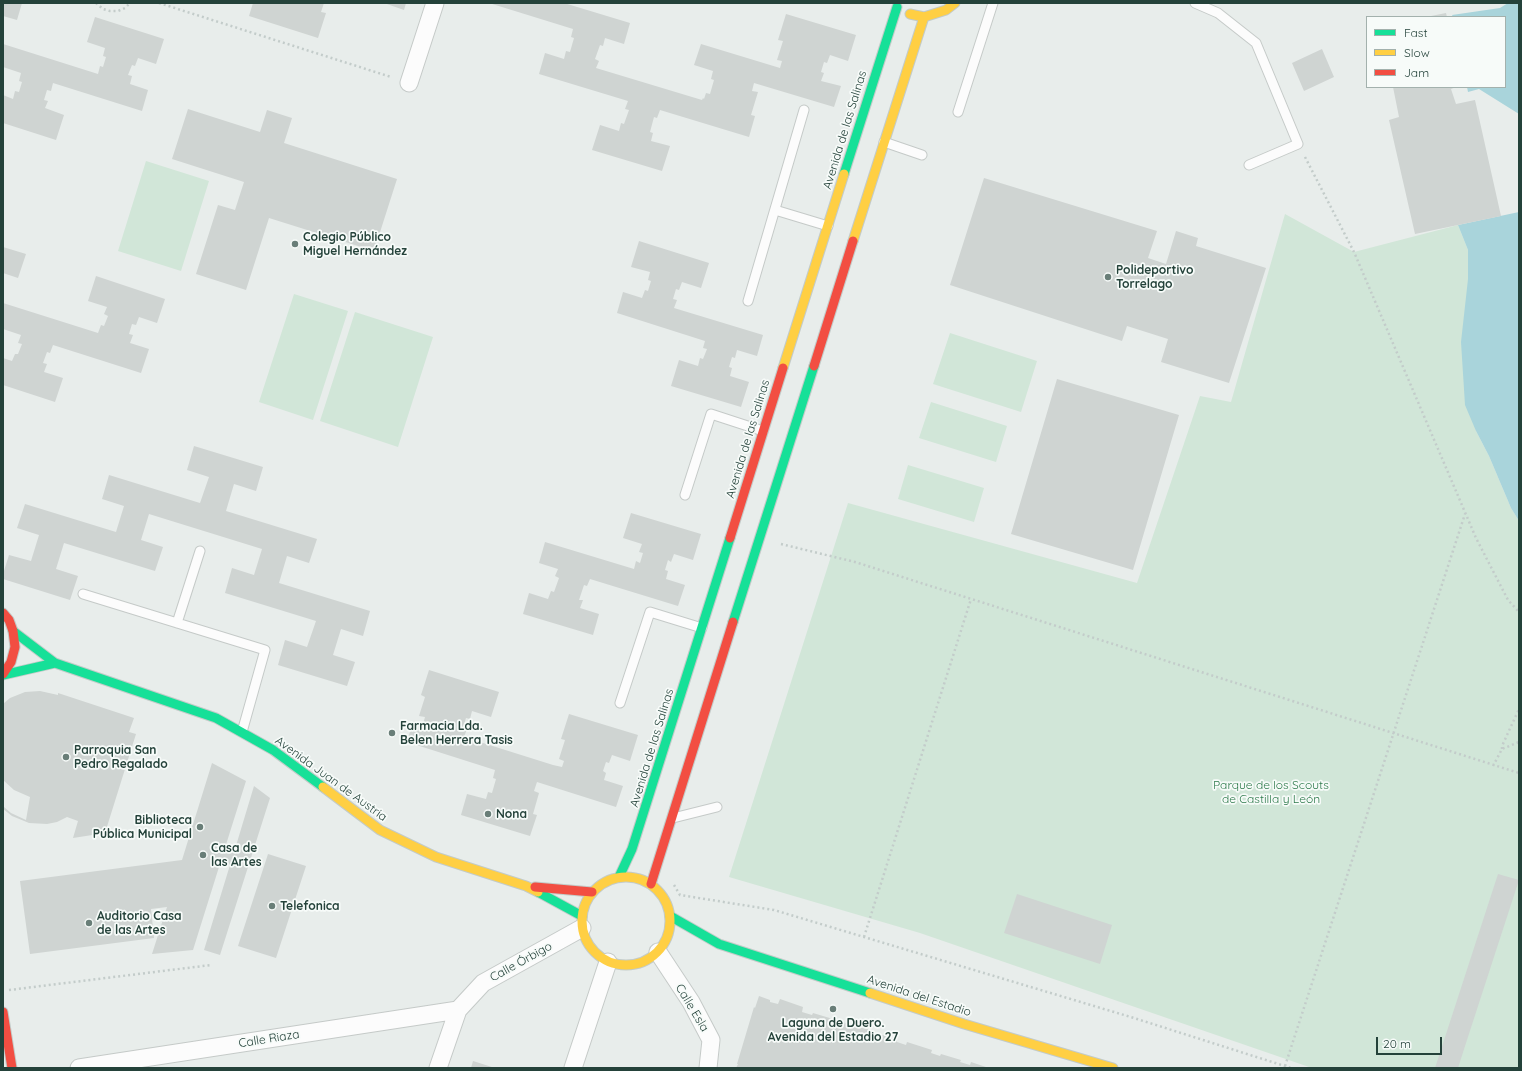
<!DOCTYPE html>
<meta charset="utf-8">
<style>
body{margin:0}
#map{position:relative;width:1522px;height:1071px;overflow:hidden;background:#e8edeb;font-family:Quicksand,sans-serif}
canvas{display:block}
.frame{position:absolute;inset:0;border:4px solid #24423a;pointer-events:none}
.legend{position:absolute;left:1366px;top:16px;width:140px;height:72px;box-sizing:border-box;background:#f7fbf9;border:1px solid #a3b1ad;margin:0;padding:5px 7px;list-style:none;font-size:12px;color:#24423a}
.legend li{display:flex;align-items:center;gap:8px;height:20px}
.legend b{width:20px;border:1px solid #a3b1ad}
.scale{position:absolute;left:1376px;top:1037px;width:66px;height:18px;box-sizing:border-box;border:2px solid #24423a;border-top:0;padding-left:5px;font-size:12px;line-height:14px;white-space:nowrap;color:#24423a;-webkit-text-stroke:3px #f7fbf9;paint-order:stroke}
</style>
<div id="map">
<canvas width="1522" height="1071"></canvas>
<div class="frame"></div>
<ul class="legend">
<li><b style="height:5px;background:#16e098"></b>Fast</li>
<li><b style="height:5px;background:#ffcf43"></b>Slow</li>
<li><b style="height:5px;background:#f24e42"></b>Jam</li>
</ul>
<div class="scale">20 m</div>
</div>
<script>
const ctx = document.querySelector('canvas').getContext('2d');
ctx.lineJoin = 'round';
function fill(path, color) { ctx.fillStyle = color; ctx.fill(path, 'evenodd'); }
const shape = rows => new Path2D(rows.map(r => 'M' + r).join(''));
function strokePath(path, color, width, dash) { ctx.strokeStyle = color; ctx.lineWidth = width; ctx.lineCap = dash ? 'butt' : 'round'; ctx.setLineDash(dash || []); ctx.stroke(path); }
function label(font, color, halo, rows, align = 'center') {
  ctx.font = font + ' Quicksand,sans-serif'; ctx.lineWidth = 3.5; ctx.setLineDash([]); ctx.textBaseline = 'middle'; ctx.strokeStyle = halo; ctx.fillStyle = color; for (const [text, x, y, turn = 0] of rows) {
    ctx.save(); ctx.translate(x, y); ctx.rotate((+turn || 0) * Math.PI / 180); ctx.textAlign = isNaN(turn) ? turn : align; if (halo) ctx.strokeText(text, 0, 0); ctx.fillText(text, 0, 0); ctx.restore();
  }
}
const green = shape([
 [146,161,209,181,181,271,118,251],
 [1285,214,1354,252,1458,225,1468,250,1468,279,1476,431,1489,456,1511,508,1519,521,1519,1068,1312,1068,920,933,729,877,848,503,1137,583,1200,396,1231,402],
 [294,294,348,311,313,420,259,402],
 [355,312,433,337,398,447,320,421],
 [950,333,1037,361,1021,412,933,384],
 [931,402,1007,426,996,462,919,438],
 [908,465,984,488,974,522,898,499]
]);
const water = shape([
 [1508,3,1519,3,1519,114,1479,89,1468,92,1467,87,1505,87,1505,17,1453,17,1452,15,1500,8],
 [1519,212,1519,521,1511,508,1489,456,1476,431,1465,405,1461,342,1468,279,1468,250,1458,225]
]);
const building = shape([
 [3,3,22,3,17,20,3,16],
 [253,3,324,3,321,12,326,13,318,38,249,16],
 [384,3,406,3,404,10],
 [489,3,564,3,630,23,624,44,605,38,603,46,600,45,595,59,599,61,596,68,702,100,703,98,704,99,706,93,710,94,714,80,711,79,713,71,694,65,701,44,780,68,782,61,777,60,783,41,778,40,786,14,856,35,848,61,830,55,827,63,824,62,821,72,824,73,821,81,841,86,834,107,754,83,752,91,758,92,751,115,755,116,749,137,660,110,657,118,654,117,650,132,653,133,651,141,670,146,662,171,592,150,600,125,619,131,621,123,624,124,629,110,625,109,628,101,539,74,545,53,564,59,566,51,570,52,574,38,571,37,573,29],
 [1446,13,1447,17,1431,17,1431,16],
 [95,17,164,39,156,64,138,58,135,66,132,65,128,75,132,76,130,84,148,90,142,111,53,83,51,91,47,90,44,100,48,101,45,108,64,115,56,140,3,123,3,95,13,99,15,91,19,92,22,82,19,81,21,73,3,67,3,44,98,74,100,66,103,67,106,57,103,56,105,48,87,42],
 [1322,49,1334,77,1304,91,1292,63],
 [1393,87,1456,87,1451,89,1456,104,1475,100,1501,216,1415,234,1389,120,1399,117],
 [188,109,260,132,267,110,292,118,284,143,397,179,374,251,269,218,246,290,196,274,218,205,235,210,244,182,172,159],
 [984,178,1157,231,1148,258,1166,264,1176,231,1198,238,1196,246,1266,268,1229,383,1161,362,1168,339,1127,326,1122,341,950,285],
 [639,241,709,263,701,288,682,282,679,290,676,289,673,299,677,300,674,308,763,335,757,356,737,350,735,358,732,357,729,367,732,368,730,376,749,382,741,407,671,386,679,360,698,366,700,358,703,359,707,349,703,348,705,341,617,313,623,292,642,298,645,290,648,291,651,281,648,280,650,272,631,267],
 [3,247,26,254,18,278,3,273],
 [96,276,165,299,157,323,139,317,136,325,132,324,129,334,133,335,130,343,149,349,141,373,53,345,50,353,47,352,43,363,47,364,44,372,63,378,55,402,3,385,3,358,12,361,15,354,18,354,22,344,18,343,21,335,3,329,3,303,98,333,101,325,104,326,108,316,104,314,107,307,88,301],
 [1057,379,1179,415,1133,570,1011,534],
 [194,446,263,467,256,491,234,484,226,511,317,539,309,563,287,556,279,583,370,611,363,636,341,629,333,655,355,662,347,686,278,665,285,640,307,647,316,621,225,593,232,568,254,575,262,549,149,514,141,540,163,547,155,571,64,543,56,569,78,576,70,600,3,579,3,574,9,555,31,561,39,535,17,528,25,504,116,532,124,506,102,499,109,475,200,503,209,477,187,470],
 [631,513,701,534,693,560,674,554,671,562,668,560,665,570,668,571,666,579,685,585,678,606,590,579,587,586,584,585,579,600,583,600,580,608,599,614,593,635,523,614,529,593,548,599,551,591,554,592,559,578,555,576,558,569,539,563,545,542,634,569,636,561,640,563,643,553,639,552,642,544,623,538],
 [429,670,499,692,491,717,472,711,470,719,466,718,463,728,467,729,464,737,553,765,562,767,564,761,559,759,565,740,561,739,569,714,638,735,630,761,612,755,609,763,606,762,603,771,606,773,604,780,623,786,616,807,537,782,534,791,539,793,533,814,537,815,530,836,461,815,467,794,486,799,488,792,492,793,496,779,493,778,495,770,407,742,413,721,423,724,425,717,419,716,425,697,421,695],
 [40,691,58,695,58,693,134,718,129,732,136,734,105,833,73,838,78,821,67,817,57,822,47,824,29,823,12,816,3,809,4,807,11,813,26,820,30,797,14,790,3,780,3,704,10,698,25,692],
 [212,763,246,781,224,851,235,849,254,786,270,798,220,955,204,950,230,865,219,867,193,950,152,954,167,907,151,909,154,938,30,954,20,881,182,860],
 [268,854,306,866,276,958,238,946],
 [1498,874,1519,880,1466,1043,1458,1068,1435,1068],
 [1017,894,1112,925,1100,964,1004,933],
 [759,996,770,1000,770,1002,778,1004,780,999,803,1007,802,1012,812,1015,813,1013,833,1019,833,1022,842,1025,843,1022,868,1029,867,1032,876,1035,877,1033,897,1040,897,1042,906,1045,907,1042,932,1050,931,1053,940,1056,941,1054,961,1060,960,1062,970,1065,971,1062,989,1068,736,1068,738,1064,737,1064,754,1007,755,1008],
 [473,1061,495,1068,471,1068]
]);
const path = shape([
 [96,3,103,9,110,11,118,11,125,8,130,3],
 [159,3,391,77],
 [1305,157,1354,252,1476,538,1508,600,1519,612],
 [781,544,855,562,1519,773],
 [1502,749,1502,746,1519,709],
 [1493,766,1502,749,1519,742],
 [674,885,680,895,774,910,1134,1018,1291,1068],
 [864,937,971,599],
 [9,990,211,965],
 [1285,1066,1465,514]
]);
const lane = shape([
 [1195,3,1218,13,1256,43,1298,144,1249,165],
 [958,112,993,3],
 [884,142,922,155],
 [775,210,828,226],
 [748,301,804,110],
 [685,495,711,414,763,431],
 [83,594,265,650,242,732],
 [177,623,200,551],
 [620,703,650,612,702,628],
 [673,818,717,807]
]);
const street = shape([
 [409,83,435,3],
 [658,952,691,1002,711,1040,708,1068],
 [79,1068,458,1010],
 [438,1068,458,1010,483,983,582,928],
 [573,1068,608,962]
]);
const fast = shape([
 [844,174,897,7],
 [733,622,814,366],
 [13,631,55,663,216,718,273,750,323,787],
 [3,675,55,663],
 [619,877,632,849,730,538],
 [538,892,582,916],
 [670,916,719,944,870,993]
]);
const slow = shape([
 [910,14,924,17,946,10,955,3],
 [853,241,924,17],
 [783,368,844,174],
 [323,787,380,830,436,857,526,886,538,892],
 '582 921a44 44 0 1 1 88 0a44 44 0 1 1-88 0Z',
 [870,993,964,1024,1113,1068]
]);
const jam = shape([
 [814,366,853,241],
 [730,538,783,368],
 [3,613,9,620,13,631,15,647,11,662,3,674],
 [651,884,733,622],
 [535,887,592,892],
 [3,1012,12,1068]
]);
const markers = [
 [295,244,4,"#697e78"],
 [1108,277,4,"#697e78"],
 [392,733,4,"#697e78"],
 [66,757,4,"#697e78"],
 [488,814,4,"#697e78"],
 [200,827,4,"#697e78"],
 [203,855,4,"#697e78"],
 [272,906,4,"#697e78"],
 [89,923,4,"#697e78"],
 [833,1009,4,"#697e78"]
];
const streetNames = [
 ["Avenida de las Salinas",845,130,-73],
 ["Avenida de las Salinas",748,439,-73],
 ["Avenida de las Salinas",652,748,-73],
 ["Avenida Juan de Austria",331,779,36],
 ["Calle Órbigo",521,962,-29],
 ["Avenida del Estadio",919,996,18],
 ["Calle Esla",692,1008,59],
 ["Calle Riaza",269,1039,-9]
];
const poiNames = [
 ["Colegio Público",303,237],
 ["Miguel Hernández",303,251],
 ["Polideportivo",1116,270],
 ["Torrelago",1116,284],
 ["Farmacia Lda.",400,726],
 ["Belen Herrera Tasis",400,740],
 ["Parroquia San",74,750],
 ["Pedro Regalado",74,764],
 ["Nona",496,814],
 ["Biblioteca",192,820,"right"],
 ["Pública Municipal",192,834,"right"],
 ["Casa de",211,848],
 ["las Artes",211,862],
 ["Telefonica",280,906],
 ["Auditorio Casa",97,916],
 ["de las Artes",97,930],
 ["Laguna de Duero.",833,1023,"center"],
 ["Avenida del Estadio 27",833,1037,"center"]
];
const parkNames = [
 ["Parque de los Scouts",1271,785],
 ["de Castilla y León",1271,799]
];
fill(green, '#d1e6d8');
fill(water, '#a9d4db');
fill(building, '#cfd4d2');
strokePath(lane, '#c5cac8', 11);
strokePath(street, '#c5cac8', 19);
strokePath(fast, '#c3cbc8', 11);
strokePath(slow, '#c3cbc8', 11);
strokePath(jam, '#c3cbc8', 11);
strokePath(path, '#c3ccca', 2.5, [2, 3]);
strokePath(lane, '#fcfcfc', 9);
strokePath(street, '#fcfcfc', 17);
strokePath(fast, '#16e098', 9);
strokePath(slow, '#ffcf43', 9);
strokePath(jam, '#f24e42', 9);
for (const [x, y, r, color] of markers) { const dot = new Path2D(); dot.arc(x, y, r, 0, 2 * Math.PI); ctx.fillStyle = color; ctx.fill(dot); strokePath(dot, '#f7fbf9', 1.5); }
label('12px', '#24423a', '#f7fbf9', streetNames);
label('bold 12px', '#24423a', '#f7fbf9', poiNames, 'left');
label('12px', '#2d7a4b', '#f7fbf9', parkNames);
</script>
